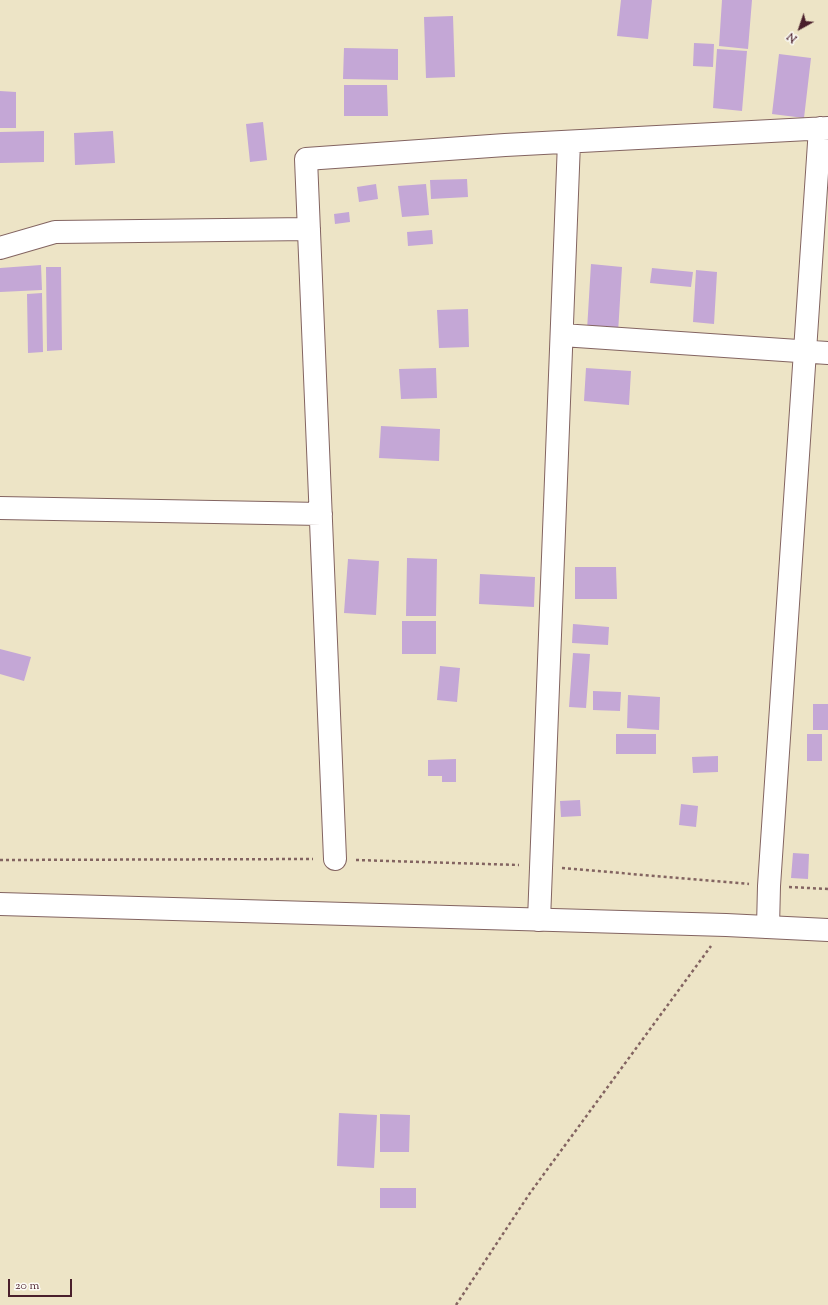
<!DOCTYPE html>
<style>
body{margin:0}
#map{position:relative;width:828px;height:1305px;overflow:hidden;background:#ede4c6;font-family:"Sorts Mill Goudy",serif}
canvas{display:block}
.north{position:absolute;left:780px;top:8px;width:40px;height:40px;-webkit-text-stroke:3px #fdfcf7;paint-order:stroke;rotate:220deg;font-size:11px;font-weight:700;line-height:16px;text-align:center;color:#4a1f2b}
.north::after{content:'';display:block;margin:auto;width:14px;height:18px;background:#4a1f2b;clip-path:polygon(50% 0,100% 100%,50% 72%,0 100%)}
.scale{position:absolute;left:8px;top:1279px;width:64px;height:18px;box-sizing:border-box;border:2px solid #4a1f2b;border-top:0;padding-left:5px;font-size:12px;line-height:14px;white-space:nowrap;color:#4a1f2b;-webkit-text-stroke:3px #fdfcf7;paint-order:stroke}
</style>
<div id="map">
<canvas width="828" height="1305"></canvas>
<div class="north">N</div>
<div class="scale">20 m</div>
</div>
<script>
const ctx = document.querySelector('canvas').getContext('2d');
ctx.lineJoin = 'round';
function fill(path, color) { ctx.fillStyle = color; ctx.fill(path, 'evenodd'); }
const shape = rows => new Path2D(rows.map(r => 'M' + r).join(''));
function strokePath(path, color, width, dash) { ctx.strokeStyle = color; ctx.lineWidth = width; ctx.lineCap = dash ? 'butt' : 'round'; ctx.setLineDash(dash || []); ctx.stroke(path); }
const building = shape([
 [621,0,652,0,648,39,617,36],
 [722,0,752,0,748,49,719,46],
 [453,16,455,77,426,78,424,17],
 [694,43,714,44,713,67,693,66],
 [344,48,398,49,398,80,343,79],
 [717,49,747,51,742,111,713,108],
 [779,54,811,58,804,118,772,114],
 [344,85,387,85,388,116,344,116],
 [0,91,16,92,16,128,0,128],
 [263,122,267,160,250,162,246,124],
 [44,131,44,162,0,163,0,132],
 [113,131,115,163,75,165,74,133],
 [467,179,468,197,431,199,430,180],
 [376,184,378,199,359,202,357,187],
 [426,184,429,215,402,217,398,186],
 [349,212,350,222,335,224,334,214],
 [432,230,433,244,408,246,407,232],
 [591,264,622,267,618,333,587,330],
 [41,265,42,290,0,292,0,268],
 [46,267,61,267,62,350,47,351],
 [652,268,693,272,691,287,650,283],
 [696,270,717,272,714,324,693,322],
 [42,293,43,352,28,353,27,294],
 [468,309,469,347,439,348,437,310],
 [436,368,437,398,401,399,399,369],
 [586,368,631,371,629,405,584,401],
 [381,426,440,429,439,461,379,458],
 [407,558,437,559,436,616,406,616],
 [348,559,379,561,376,615,344,613],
 [575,567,616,567,617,599,575,599],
 [480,574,535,577,534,607,479,604],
 [402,621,436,621,436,654,402,654],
 [573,624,609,627,608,645,572,643],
 [0,649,31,657,24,681,0,674],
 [573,653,590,654,586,708,569,707],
 [440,666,460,668,457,702,437,700],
 [593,691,621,692,620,711,593,710],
 [628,695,660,697,659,730,627,728],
 [813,704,828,704,828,730,813,730],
 [616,734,656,734,656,754,616,754],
 [807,734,822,734,822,761,807,761],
 [718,756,718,772,693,773,692,757],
 [456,759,456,782,442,782,442,776,428,776,428,760],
 [580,800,581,816,561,817,560,801],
 [681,804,698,806,696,827,679,825],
 [793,853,809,854,808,879,791,878],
 [339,1113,377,1115,374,1168,337,1166],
 [380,1114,410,1115,409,1152,380,1152],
 [380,1188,416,1188,416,1208,380,1208]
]);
const path = shape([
 [0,860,313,859],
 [356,860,519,865],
 [562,868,749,884],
 [789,887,828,889],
 [456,1305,530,1193,711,946]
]);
const street = shape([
 [0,248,55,232,309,229],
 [562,335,828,353],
 [0,508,321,514],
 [335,859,306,159,505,145,828,128],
 [539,920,569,142],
 [768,927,769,886,820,128]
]);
const secondary = shape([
 [0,904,726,925,828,930]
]);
fill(building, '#c4a7d6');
strokePath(street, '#836461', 24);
strokePath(secondary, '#836461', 24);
strokePath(path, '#836461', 2.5, [3, 3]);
strokePath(street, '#fff', 22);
strokePath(secondary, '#fff', 22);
</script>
